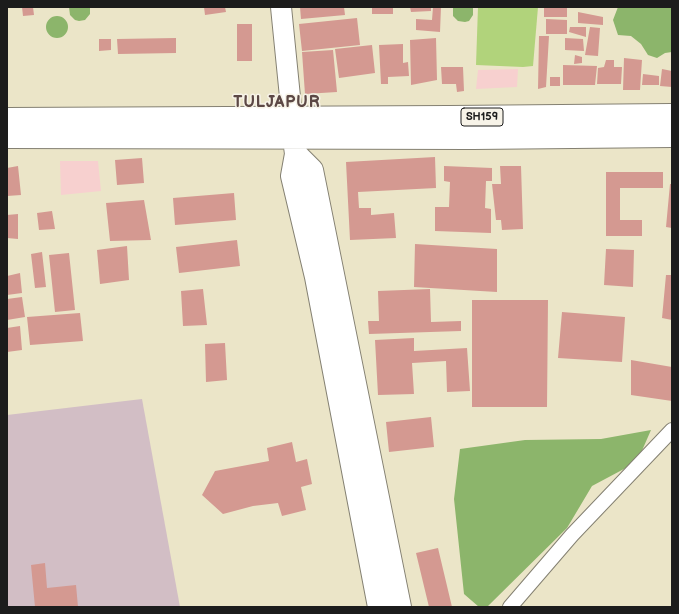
<!DOCTYPE html>
<style>
body{margin:0}
#map{position:relative;width:679px;height:614px;overflow:hidden;background:#ebe5c8;font-family:"Balsamiq Sans",sans-serif}
canvas{display:block}
.frame{position:absolute;inset:0;border:8px solid #1c1c1c;pointer-events:none}
</style>
<div id="map">
<canvas width="679" height="614"></canvas>
<div class="frame"></div>
</div>
<script>
const ctx = document.querySelector('canvas').getContext('2d');
ctx.lineJoin = 'round';
function fill(path, color) { ctx.fillStyle = color; ctx.fill(path, 'evenodd'); }
const shape = rows => new Path2D(rows.map(r => 'M' + r).join(''));
function strokePath(path, color, width, dash) { ctx.strokeStyle = color; ctx.lineWidth = width; ctx.lineCap = dash ? 'butt' : 'round'; ctx.setLineDash(dash || []); ctx.stroke(path); }
function label(font, color, halo, rows, align = 'center') {
  ctx.font = font + ' "Balsamiq Sans",sans-serif'; ctx.lineWidth = 3; ctx.setLineDash([]); ctx.textBaseline = 'middle'; ctx.strokeStyle = halo; ctx.fillStyle = color; for (const [text, x, y, turn = 0] of rows) {
    ctx.save(); ctx.translate(x, y); ctx.rotate((+turn || 0) * Math.PI / 180); ctx.textAlign = isNaN(turn) ? turn : align; if (halo) ctx.strokeText(text, 0, 0); ctx.fillText(text, 0, 0); ctx.restore();
  }
}
const built = shape([
 [518,69,517,87,476,89,478,70],
 [60,161,98,161,101,191,61,195]
]);
const industrial = shape([
 [142,399,180,607,7,607,7,415]
]);
const green = shape([
 [478,7,538,7,533,66,523,67,476,65]
]);
const forest = shape([
 [69,7,90,7,90,14,85,20,79,21,75,20,70,15],
 [453,7,473,7,473,15,469,21,465,22,458,21,453,16],
 [618,7,671,7,672,10,672,52,665,53,657,58,648,55,641,44,631,36,618,35,613,20],
 '46 27a11 11 0 1 1 22 0a11 11 0 1 1-22 0Z',
 [651,430,637,462,592,486,567,528,487,607,479,607,464,594,454,499,460,449,525,440,601,439]
]);
const building = shape([
 [22,7,33,7,34,15,23,16],
 [204,7,225,7,226,12,205,15],
 [300,7,344,7,345,15,301,19],
 [372,7,393,7,393,14,372,14],
 [410,7,431,7,431,11,411,12],
 [433,7,441,7,440,32,416,30,416,19,432,20],
 [544,7,567,7,567,17,544,17],
 [578,12,603,17,603,25,578,23],
 [357,18,360,45,302,51,299,24],
 [546,19,567,20,567,34,546,34],
 [237,24,252,24,252,61,237,61],
 [570,27,586,27,586,37,569,32],
 [590,27,600,28,598,56,585,55],
 [539,36,549,36,546,87,538,89],
 [176,38,176,53,118,54,117,39],
 [436,38,437,80,411,85,410,40],
 [565,38,583,39,584,51,565,50],
 [99,39,111,39,111,50,99,51],
 [403,44,403,63,408,62,409,76,388,77,388,84,381,84,379,45],
 [372,45,375,73,339,78,335,49],
 [333,50,337,92,305,94,302,52],
 [575,55,582,57,582,63,574,64],
 [624,58,642,60,640,90,623,90],
 [606,60,614,60,614,67,622,67,621,84,597,84,598,68,604,67],
 [563,65,597,66,595,85,563,85],
 [441,67,463,67,464,91,457,92,456,84,442,84],
 [662,69,672,71,672,87,660,86],
 [643,74,659,76,659,85,642,85],
 [550,77,560,77,560,86,550,86],
 [435,157,436,188,358,192,359,208,371,208,371,215,394,213,396,238,350,240,346,162],
 [142,158,144,183,117,185,115,160],
 [18,166,21,195,7,196,7,168],
 [444,166,492,168,492,181,486,181,485,208,491,209,491,233,435,231,435,207,449,207,450,182,444,181],
 [500,166,521,166,523,229,502,230,501,220,496,220,492,184,501,184],
 [606,172,663,172,663,188,620,188,620,220,642,220,642,236,606,236],
 [670,184,672,184,672,228,666,227],
 [234,193,236,220,175,225,173,198],
 [144,200,151,240,110,241,106,203],
 [52,211,55,229,39,230,37,213],
 [18,214,18,239,7,238,7,215],
 [237,240,240,266,179,273,176,247],
 [415,244,497,249,497,292,414,287],
 [127,246,129,280,100,284,97,250],
 [606,249,634,250,633,287,604,285],
 [42,252,46,287,35,288,31,254],
 [69,253,75,310,55,312,49,255],
 [20,273,22,293,7,295,7,276],
 [666,275,672,275,672,320,662,318],
 [203,289,207,325,183,326,181,291],
 [430,289,431,322,461,321,461,331,369,334,368,321,379,321,378,291],
 [22,297,25,317,7,320,7,299],
 [472,300,548,300,547,407,472,407],
 [562,312,625,317,622,362,558,358],
 [80,313,83,341,30,345,27,317],
 [20,326,22,350,7,352,7,328],
 [414,338,414,351,467,348,470,391,447,392,446,361,412,363,414,394,378,395,375,340],
 [225,343,227,380,206,382,205,344],
 [631,360,672,367,672,401,631,395],
 [431,417,434,447,389,452,386,422],
 [292,442,296,462,307,459,312,484,301,487,306,510,282,516,278,503,253,506,223,514,202,495,215,471,269,461,267,448],
 [438,548,452,607,429,607,416,553],
 [45,563,47,588,76,585,78,607,35,607,31,565]
]);
const street = shape([
 [510,607,572,535,672,430]
]);
const secondary = shape([
 [281,7,292,117]
]);
const primary = shape([
 [7,119,450,117,672,115],
 [292,123,296,154,292,176,316,277,379,607],
 [7,137,473,138,672,136],
 [296,154,312,170,400,607]
]);
const shields = [
 [482,117,42]
];
const shieldNames = [
 ["SH159",482,117]
];
const districtNames = [
 ["TULJAPUR",277,103]
];
fill(built, '#f7d0cf');
fill(industrial, '#d2bec5');
fill(green, '#b1d37b');
fill(forest, '#8cb56b');
fill(building, '#d49991');
strokePath(street, '#848072', 16);
strokePath(secondary, '#848072', 22);
strokePath(primary, '#848072', 24);
strokePath(street, '#fff', 14);
strokePath(secondary, '#fff', 20);
strokePath(primary, '#fff', 22);
for (const [x, y, w] of shields) { const box = new Path2D(); box.roundRect(x - w / 2, y - 9, w, 18, 3); ctx.fillStyle = '#f7f3e8'; ctx.fill(box); strokePath(box, '#1c1c1c', 1); }
label('bold 11px', '#1c1c1c', null, shieldNames);
ctx.letterSpacing = '1px';
label('bold 16px', '#5c4845', '#f7f3e8', districtNames);
ctx.letterSpacing = '0px';
</script>
